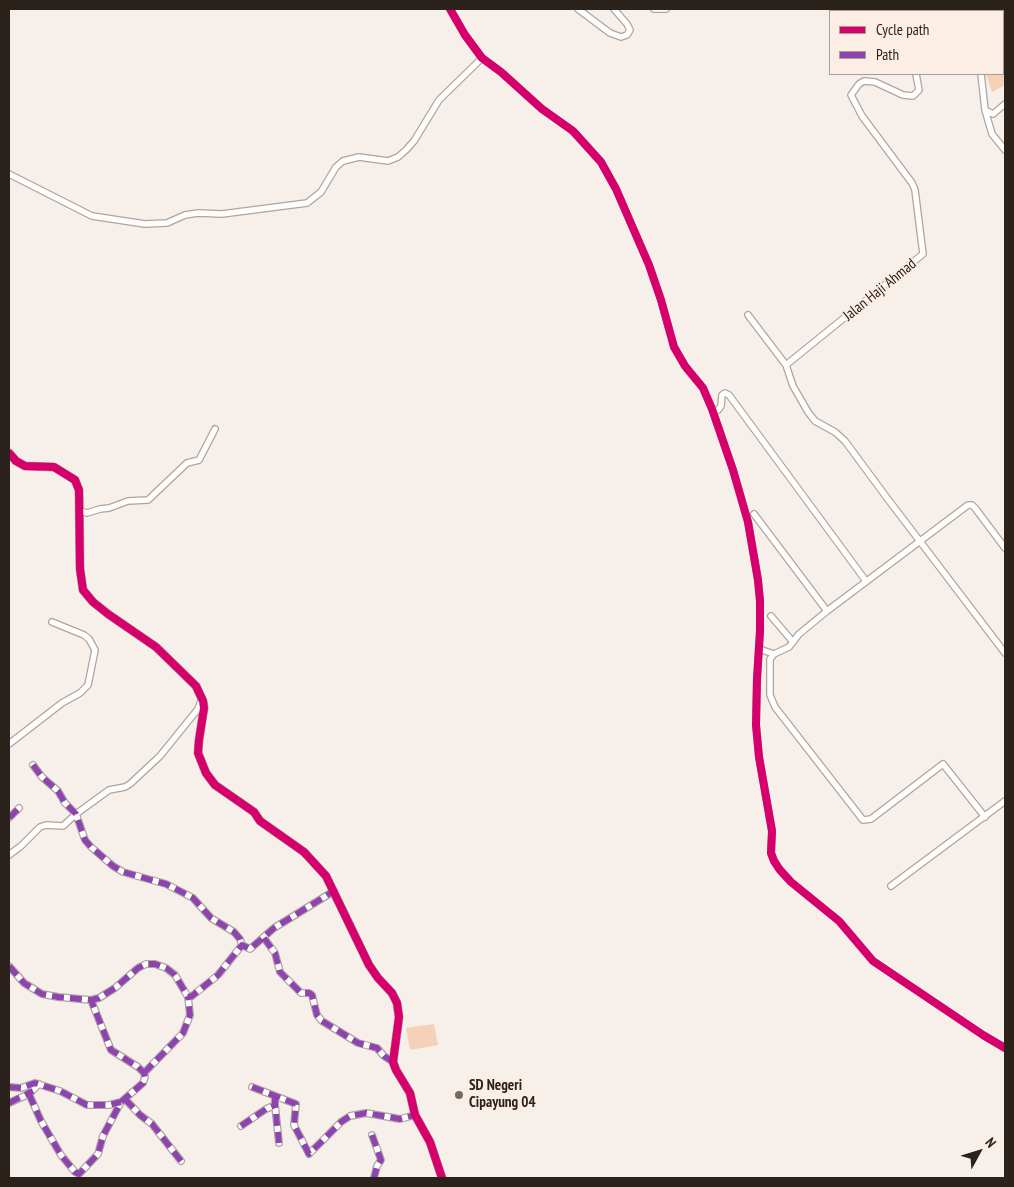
<!DOCTYPE html>
<style>
body{margin:0}
#map{position:relative;width:1014px;height:1187px;overflow:hidden;background:#f6efea;font-family:"PT Sans Narrow",sans-serif}
canvas{display:block}
.frame{position:absolute;inset:0;border:10px solid #2b221c;pointer-events:none}
.legend{position:absolute;left:829px;top:10px;width:175px;height:65px;box-sizing:border-box;background:#fceee4;border:1px solid #a89c94;margin:0;padding:6px 9px;list-style:none;font-size:15px;color:#2b221c}
.legend li{display:flex;align-items:center;gap:10px;height:25px}
.legend b{width:25px;border:1px solid #a89c94}
.north{position:absolute;left:954px;top:1127px;width:50px;height:50px;-webkit-text-stroke:4px #fceee4;paint-order:stroke;rotate:51deg;font-size:14px;font-weight:700;line-height:20px;text-align:center;color:#2b221c}
.north::after{content:'';display:block;margin:auto;width:18px;height:22px;background:#2b221c;clip-path:polygon(50% 0,100% 100%,50% 72%,0 100%)}
</style>
<div id="map">
<canvas width="1014" height="1187"></canvas>
<div class="frame"></div>
<ul class="legend">
<li><b style="height:6px;background:#d6006c"></b>Cycle path</li>
<li><b style="height:6px;background:#8e44ad"></b>Path</li>
</ul>
<div class="north">N</div>
</div>
<script>
const ctx = document.querySelector('canvas').getContext('2d');
ctx.lineJoin = 'round';
function fill(path, color) { ctx.fillStyle = color; ctx.fill(path, 'evenodd'); }
const shape = rows => new Path2D(rows.map(r => 'M' + r).join(''));
function strokePath(path, color, width, dash) { ctx.strokeStyle = color; ctx.lineWidth = width; ctx.lineCap = dash ? 'butt' : 'round'; ctx.setLineDash(dash || []); ctx.stroke(path); }
function label(font, color, halo, rows, align = 'center') {
  ctx.font = font + ' "PT Sans Narrow",sans-serif'; ctx.lineWidth = 4; ctx.setLineDash([]); ctx.textBaseline = 'middle'; ctx.strokeStyle = halo; ctx.fillStyle = color; for (const [text, x, y, turn = 0] of rows) {
    ctx.save(); ctx.translate(x, y); ctx.rotate((+turn || 0) * Math.PI / 180); ctx.textAlign = isNaN(turn) ? turn : align; if (halo) ctx.strokeText(text, 0, 0); ctx.fillText(text, 0, 0); ctx.restore();
  }
}
const green = shape([
 [928,9,1005,9,1005,85,992,92,986,74,1003,74,1003,11,928,11],
 [434,1024,438,1045,410,1050,406,1028]
]);
const minor = shape([
 [450,9,465,35,482,58,501,72,542,109,573,131,601,162,616,189,649,265,661,300,674,347,685,366,703,388,712,409,733,470,748,522,758,580,760,601,760,631,757,679,756,725,759,757,772,831,771,853,774,861,780,870,791,882,839,921,873,961,983,1035,1005,1048],
 [578,9,610,33,621,37,627,35,630,30,627,24,614,9],
 [654,9,666,9],
 [920,9,920,11],
 [981,74,985,110,993,114,1005,104],
 [985,110,992,134,1005,150],
 [9,174,92,216,145,224,167,223,185,215,198,213,222,214,307,203,321,192,336,167,343,161,359,157,388,161,398,157,406,150,414,141,439,100,482,58],
 [748,315,786,365,923,254,915,190,912,183,862,116,851,95,859,84,864,81,875,82,903,95,913,96,919,90,916,74],
 [786,365,793,386,808,412,815,421,835,432,845,441,887,498,1005,653],
 [712,409,716,411,718,410,721,406,722,395,725,393,729,395,866,581],
 [80,511,87,513,100,509,109,508,128,501,148,500,187,463,199,460,215,429],
 [754,514,827,611],
 [771,616,793,642],
 [759,646,762,650,774,654],
 [9,744,62,703,80,693,88,685,95,650,89,639,84,635,52,622],
 [33,765,42,777,58,791,65,803,76,814,85,840,91,847,113,866,123,872,166,884,193,898,211,918,234,932,240,939,242,945],
 [985,817,943,764,871,819,863,820,775,707,770,695,770,659,774,654,789,647,799,634,827,611,968,505,972,505,975,508,1005,548],
 [9,818,19,808],
 [9,855,21,846,40,827,46,825,63,826,76,814,109,790,125,787,130,784,160,756,198,709,202,698],
 [891,886,1005,801],
 [264,938,275,953,280,972,301,993,309,993,312,995,317,1015,322,1021,358,1043,377,1048,384,1056,393,1062],
 [9,966,24,983,42,994,58,997,91,1000,99,998,115,988,138,968,146,964,155,964,166,968,175,975,188,997,192,996,218,975,242,945,250,949,274,928,334,891],
 [144,1073,183,1033,190,1015,188,997],
 [9,1087,21,1088,35,1083,60,1091,87,1105,109,1105,121,1102],
 [252,1087,296,1104,294,1125,309,1154,341,1122,350,1116,366,1113,400,1119,415,1115],
 [29,1094,41,1121,61,1155,75,1172,79,1174,98,1154,103,1136,121,1102,143,1083,145,1077,144,1073,138,1067,111,1050,91,1000],
 [275,1096,275,1105,279,1143],
 [125,1099,140,1115,152,1124,181,1161],
 [9,1103,29,1094,39,1084],
 [241,1126,266,1109,275,1105],
 [372,1135,381,1160,377,1166,374,1178]
]);
const tertiary = shape([
 [9,453,16,461,25,466,54,467,75,480,79,490,80,569,83,590,93,602,108,614,156,647,196,686,203,701,204,708,199,740,198,753,206,773,215,785,254,812,260,821,304,852,326,876,369,965,378,978,392,993,397,1003,399,1017,393,1062,396,1070,410,1093,415,1115,430,1142,442,1178]
]);
const quiet = shape([
 [33,765,42,777,58,791,65,803,76,814,85,840,91,847,113,866,123,872,166,884,193,898,211,918,234,932,240,939,242,945],
 [9,818,19,808],
 [264,938,275,953,280,972,301,993,309,993,312,995,317,1015,322,1021,358,1043,377,1048,384,1056,393,1062],
 [9,966,24,983,42,994,58,997,91,1000,99,998,115,988,138,968,146,964,155,964,166,968,175,975,188,997,192,996,218,975,242,945,250,949,274,928,334,891],
 [144,1073,183,1033,190,1015,188,997],
 [9,1087,21,1088,35,1083,60,1091,87,1105,109,1105,121,1102],
 [252,1087,296,1104,294,1125,309,1154,341,1122,350,1116,366,1113,400,1119,415,1115],
 [29,1094,41,1121,61,1155,75,1172,79,1174,98,1154,103,1136,121,1102,143,1083,145,1077,144,1073,138,1067,111,1050,91,1000],
 [275,1096,275,1105,279,1143],
 [125,1099,140,1115,152,1124,181,1161],
 [9,1103,33,1091],
 [241,1126,266,1109,275,1105],
 [372,1135,381,1160,377,1166,374,1178]
]);
const cycleway = shape([
 [450,9,465,35,482,58,501,72,542,109,573,131,601,162,616,189,649,265,661,300,674,347,685,366,703,388,712,409,733,470,748,522,758,580,760,601,760,631,757,679,756,725,759,757,772,831,771,853,774,861,780,870,791,882,839,921,873,961,983,1035,1005,1048],
 [9,453,16,461,25,466,54,467,75,480,79,490,80,569,83,590,93,602,108,614,156,647,196,686,203,701,204,708,199,740,198,753,206,773,215,785,254,812,260,821,304,852,326,876,369,965,378,978,392,993,397,1003,399,1017,393,1062,396,1070,410,1093,415,1115,430,1142,442,1178]
]);
const markers = [
 [459,1095,5,"#726a64"]
];
const streetNames = [
 ["Jalan Haji Ahmad",880,290,-39]
];
const poiNames = [
 ["SD Negeri",469,1086],
 ["Cipayung 04",469,1103]
];
fill(green, '#f5d1b7');
strokePath(minor, '#aca5a0', 8);
strokePath(tertiary, '#aca5a0', 9);
strokePath(minor, '#fefdfc', 5.5);
strokePath(tertiary, '#fefdfc', 7);
strokePath(quiet, '#8e44ad', 6, [12, 6]);
strokePath(cycleway, '#d6006c', 8);
for (const [x, y, r, color] of markers) { const dot = new Path2D(); dot.arc(x, y, r, 0, 2 * Math.PI); ctx.fillStyle = color; ctx.fill(dot); strokePath(dot, '#fceee4', 2); }
label('15px', '#2b221c', '#fceee4', streetNames);
label('bold 15px', '#2b221c', '#fceee4', poiNames, 'left');
</script>
